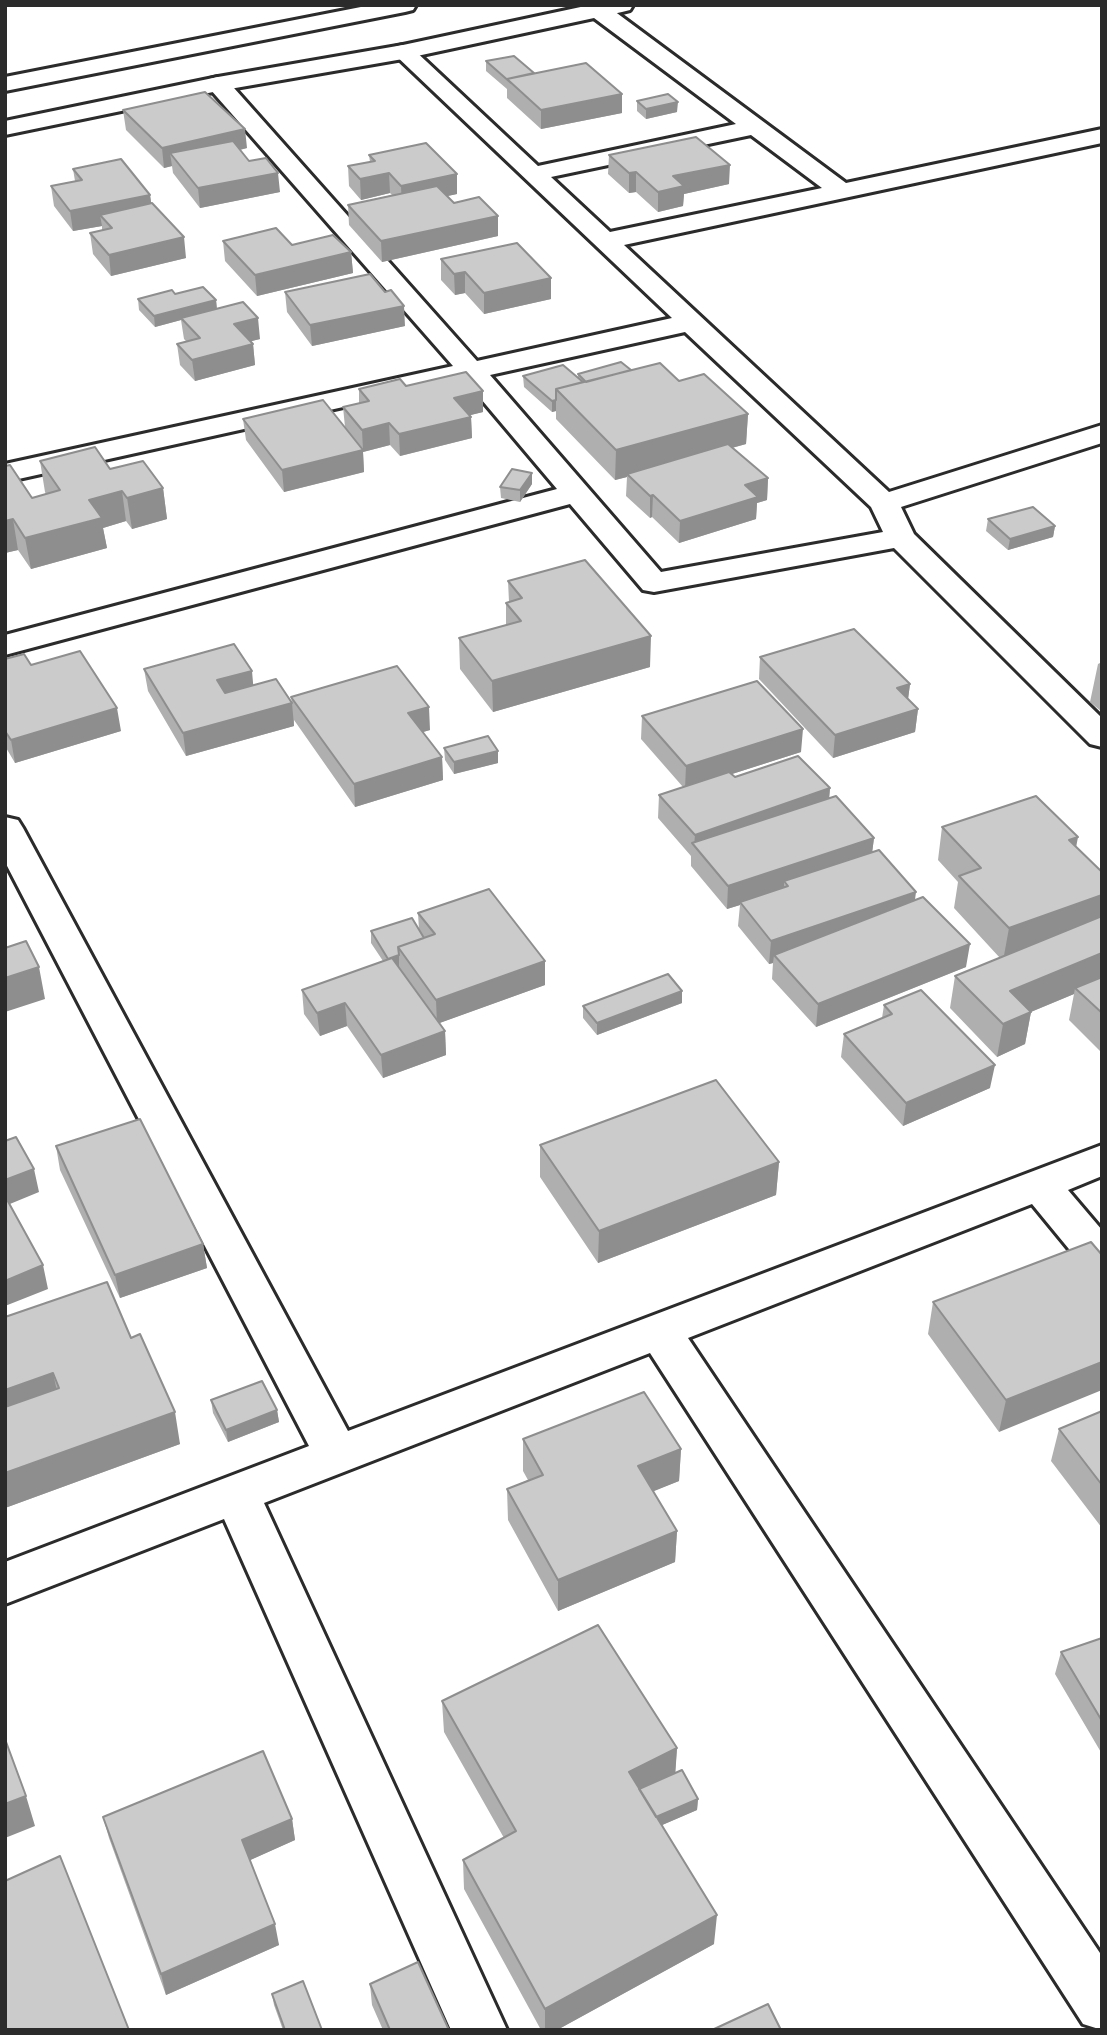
<!DOCTYPE html>
<style>
body{margin:0}
#map{position:relative;width:1107px;height:2035px;overflow:hidden;background:#fff;font-family:Mynerve,sans-serif}
canvas{display:block}
.frame{position:absolute;inset:0;border:7px solid #2b2b2b;pointer-events:none}
</style>
<div id="map">
<canvas width="1107" height="2035"></canvas>
<div class="frame"></div>
</div>
<script>
const ctx = document.querySelector('canvas').getContext('2d');
ctx.lineJoin = 'round';
const shape = rows => new Path2D(rows.map(r => 'M' + r).join(''));
function strokePath(path, color, width, dash) { ctx.strokeStyle = color; ctx.lineWidth = width; ctx.lineCap = dash ? 'butt' : 'round'; ctx.setLineDash(dash || []); ctx.stroke(path); }
function fill(path, color) { ctx.fillStyle = color; ctx.fill(path, 'evenodd'); }
const minor = shape([
 [371,5,416,5,413,10,405,12,5,91,5,77,371,5],
 [591,5,606,5,846,183,1102,129,1102,143,624,245,889,492,1102,425,1102,443,901,507,914,534,1102,718,1102,747,1090,744,894,548,654,592,643,590,570,504,5,655,5,635,557,489,465,380,5,482,5,464,453,366,210,89,206,84,210,79,218,77,226,79,477,361,672,318,392,52,395,47,403,45,411,47,538,166,736,124,590,15,587,10,591,5],
 [751,135,822,188,610,232,551,177,751,135],
 [685,332,871,507,883,532,661,572,490,375,685,332],
 [5,817,18,820,23,828,348,1431,1102,1145,1102,1176,1068,1190,1102,1230,1102,1275,1087,1271,1032,1204,688,1338,1102,1956,1102,2030,1083,2024,650,1353,264,1503,507,2030,451,2030,224,1519,5,1604,5,1562,309,1446,5,862,5,817]
]);
const tertiary = shape([
 [590,5,633,5,630,10,622,12,403,59,218,91,5,135,5,121,218,77,403,45,590,5]
]);
const wall = shape([
 [486,61,534,73,622,94,622,113,541,129,507,98,507,89,486,71],
 [637,101,677,112,646,119,637,111],
 [123,110,247,148,240,150,249,161,280,192,200,208,173,173,172,166,164,168,126,130],
 [369,155,457,194,447,196,454,203,498,236,382,262,349,225,348,205,392,195,390,193,361,200,349,186,348,166,370,162],
 [609,155,729,184,684,194,683,206,658,212,636,192,629,193,608,174],
 [73,169,150,195,151,203,186,258,111,276,93,254,90,233,102,231,102,226,73,231,54,206,51,186,75,181],
 [223,241,292,245,351,252,353,273,257,296,225,261],
 [441,259,551,299,484,314,465,293,455,295,441,280],
 [285,292,405,326,312,346,287,312],
 [175,294,216,300,217,309,260,339,251,341,253,344,255,365,195,381,180,365,177,344,186,341,184,339,181,320,155,327,139,310,138,299],
 [631,370,679,381,748,414,746,444,732,448,768,478,767,500,757,503,756,519,679,543,652,517,650,518,626,496,627,477,615,480,556,419,556,411,552,412,524,387,523,376,578,378,578,374],
 [406,386,483,412,470,415,471,417,472,438,400,456,390,445,363,452,364,472,284,492,246,440,243,419,345,427,343,407,359,403,359,389],
 [40,461,110,469,163,488,167,519,132,529,126,521,103,528,107,548,31,569,18,550,5,553,5,466,32,498,46,494,45,492],
 [532,484,520,502,501,498,500,487],
 [988,519,1055,526,1053,537,1008,550,986,531],
 [508,581,650,667,493,712,460,669,459,638,506,625,506,603,509,602],
 [760,657,910,684,908,699,918,709,915,732,833,758,759,679],
 [5,659,31,665,121,731,15,763,5,746],
 [1102,662,1102,712,1090,702,1098,664],
 [144,669,253,685,292,703,291,697,430,730,423,732,442,757,443,780,355,807,294,720,294,726,186,756,148,691],
 [642,716,801,752,732,774,735,777,830,788,829,799,874,838,872,853,915,901,966,967,816,1027,772,979,773,963,769,964,738,926,740,905,727,909,691,866,691,856,658,818,659,795,683,787,641,739],
 [444,748,498,763,454,774,445,760],
 [942,827,1076,847,1102,872,1102,1053,1069,1020,1074,994,1031,1012,1025,1044,997,1057,950,1008,955,976,1000,958,954,908,958,882,938,860],
 [418,913,545,961,545,985,439,1023,445,1031,446,1055,383,1078,347,1026,320,1036,304,1014,302,990,383,961,371,943,371,931,419,930],
 [682,1003,597,1035,583,1018,583,1006],
 [884,1005,990,1088,903,1126,841,1057,844,1034,882,1018],
 [540,1145,779,1162,776,1195,598,1263,540,1177],
 [56,1146,203,1244,207,1268,120,1298,60,1170],
 [1091,1242,999,1432,928,1334,933,1302],
 [5,1317,131,1338,180,1444,5,1508],
 [211,1400,277,1410,279,1422,228,1442,213,1413],
 [1102,1411,1102,1528,1051,1461,1059,1429],
 [523,1439,681,1449,679,1481,653,1491,677,1531,675,1562,558,1611,508,1520,507,1489,528,1480,523,1471],
 [1102,1638,1102,1754,1055,1674,1061,1652],
 [442,1701,677,1748,675,1773,698,1799,697,1810,662,1825,714,1944,557,2030,541,2030,464,1889,463,1860,504,1838,444,1732],
 [103,1817,292,1819,295,1840,250,1860,279,1945,166,1995,109,1838],
 [370,1984,449,2030,383,2030,372,2005],
 [272,1994,322,2030,283,2030,274,2005]
]);
const shadedWall = shape([
 [622,94,622,113,541,129,541,110],
 [678,102,677,112,646,119,646,109],
 [245,129,247,148,179,164,170,153,172,166,164,168,162,148],
 [730,165,729,184,684,194,683,206,658,212,658,192,673,176],
 [636,172,636,192,629,193,629,173],
 [278,173,280,192,200,208,198,188],
 [389,173,390,193,361,200,360,179],
 [457,174,457,194,402,206,401,186],
 [150,195,153,215,100,215,102,226,73,231,70,211],
 [498,216,498,236,382,262,381,241],
 [184,237,186,258,111,276,109,255],
 [351,252,353,273,257,296,255,275],
 [465,272,465,293,455,295,454,274],
 [551,278,551,299,484,314,484,293],
 [216,300,217,311,181,318,181,320,155,327,154,316],
 [404,306,405,326,312,346,310,325],
 [258,318,260,339,236,345,234,324],
 [253,344,255,365,195,381,192,360],
 [483,391,483,412,455,419,454,398],
 [556,400,556,411,552,412,552,401],
 [748,414,746,444,628,476,627,474,627,477,615,480,616,450],
 [471,417,472,438,400,456,399,434],
 [389,423,390,445,363,452,364,472,284,492,282,470,363,450,362,430],
 [532,473,532,484,520,502,520,490],
 [768,478,767,500,757,503,756,519,679,543,680,521,745,485],
 [163,488,167,519,132,529,127,498],
 [122,491,126,521,103,528,107,548,31,569,25,538,89,500],
 [653,495,652,517,650,518,650,496],
 [13,519,18,550,5,553,5,521],
 [1055,526,1053,537,1008,550,1010,539],
 [651,636,650,667,493,712,492,681],
 [252,671,254,694,219,703,217,680],
 [910,684,907,707,897,688],
 [292,703,294,726,186,756,183,733],
 [429,707,430,730,409,736,408,713],
 [117,708,121,731,15,763,11,740],
 [918,709,915,732,833,758,835,735],
 [803,729,801,752,685,789,686,766],
 [498,751,498,763,454,774,454,762],
 [442,757,443,780,355,807,354,784],
 [830,788,828,811,694,846,695,835],
 [1078,837,1072,869,1069,840],
 [874,838,871,861,788,886,784,881,784,890,740,902,740,905,727,909,728,886],
 [916,892,913,915,774,955,773,963,769,964,771,941],
 [1102,895,1102,925,1003,961,1009,928],
 [970,944,966,967,816,1027,818,1004],
 [1102,953,1102,982,1075,988,1074,994,1004,1023,1010,991],
 [399,955,399,968,389,971,388,959],
 [545,961,545,985,437,1024,436,1000],
 [39,967,45,999,5,1012,5,978],
 [682,991,682,1003,597,1035,597,1023],
 [345,1003,347,1026,320,1036,317,1013],
 [1031,1012,1025,1044,997,1057,1003,1024],
 [445,1031,446,1055,383,1078,381,1055],
 [995,1065,990,1088,903,1126,906,1103],
 [779,1162,776,1195,598,1263,599,1231],
 [34,1169,39,1192,5,1206,5,1180],
 [203,1244,207,1268,120,1298,115,1275],
 [43,1265,48,1289,5,1306,5,1281],
 [1102,1362,1102,1390,999,1432,1006,1400],
 [53,1373,60,1405,5,1425,5,1390],
 [277,1410,279,1422,228,1442,226,1430],
 [175,1412,180,1444,5,1508,5,1473],
 [681,1449,679,1481,637,1498,638,1466],
 [677,1531,675,1562,558,1611,558,1580],
 [677,1748,675,1778,640,1795,629,1772],
 [26,1796,35,1826,5,1838,5,1804],
 [698,1799,697,1810,653,1829,653,1818],
 [292,1819,295,1840,246,1862,242,1840],
 [717,1915,714,1944,557,2030,545,2030,545,2009],
 [275,1924,279,1945,166,1995,161,1974]
]);
const building = shape([
 [514,56,534,73,507,79,511,83,486,61,514,56],
 [586,63,622,94,541,110,507,79,586,63],
 [205,92,245,129,162,148,123,110,205,92],
 [668,94,678,102,646,109,637,101,668,94],
 [696,137,730,165,673,176,684,186,658,192,636,172,629,173,609,155,696,137],
 [233,141,249,161,266,158,278,173,198,188,170,153,233,141],
 [426,143,457,174,401,186,389,173,360,179,348,166,375,161,369,155,426,143],
 [121,159,150,195,70,211,51,186,82,180,73,169,121,159],
 [437,186,454,203,479,197,498,216,381,241,348,205,437,186],
 [152,203,184,237,109,255,90,233,112,228,100,215,152,203],
 [276,228,292,245,333,235,351,252,255,275,223,241,276,228],
 [517,243,551,278,484,293,465,272,454,274,441,259,517,243],
 [370,274,385,292,391,290,404,306,310,325,285,292,370,274],
 [203,287,216,300,154,316,138,299,172,290,175,294,203,287],
 [243,302,258,318,234,324,253,344,192,360,177,344,200,338,181,318,243,302],
 [621,362,631,370,586,382,578,374,621,362],
 [660,363,679,381,704,374,748,414,616,450,556,389,660,363],
 [563,365,583,382,556,389,556,400,552,401,523,376,563,365],
 [466,372,483,391,454,398,471,417,399,434,389,423,362,430,343,407,369,401,359,389,400,379,406,386,466,372],
 [323,400,363,450,282,470,243,419,323,400],
 [728,444,768,478,745,485,758,497,680,521,653,495,650,496,627,474,728,444],
 [95,447,110,469,143,461,163,488,127,498,122,491,89,500,102,518,25,538,13,519,5,521,5,466,10,465,32,498,60,490,40,461,95,447],
 [512,469,532,473,520,490,500,487,512,469],
 [1033,507,1055,526,1010,539,988,519,1033,507],
 [585,560,651,636,492,681,459,638,521,621,506,603,522,598,508,581,585,560],
 [854,629,910,684,897,688,918,709,835,735,760,657,854,629],
 [234,644,252,671,217,680,225,693,276,679,292,703,183,733,144,669,234,644],
 [80,651,117,708,11,740,5,731,5,659,24,654,31,665,80,651],
 [397,666,429,707,408,713,442,757,354,784,291,697,397,666],
 [757,681,803,729,686,766,642,716,757,681],
 [488,736,498,751,454,762,444,748,488,736],
 [798,756,830,788,695,835,659,795,729,772,735,777,798,756],
 [836,796,874,838,728,886,692,843,836,796],
 [1036,796,1078,837,1069,840,1102,872,1102,895,1009,928,959,876,981,868,942,827,1036,796],
 [879,850,916,892,771,941,740,902,788,886,784,881,879,850],
 [489,889,545,961,436,1000,398,947,435,934,418,913,489,889],
 [923,897,970,944,818,1004,774,955,923,897],
 [1102,916,1102,953,1010,991,1031,1012,1003,1024,955,976,1102,916],
 [412,918,424,938,398,947,399,955,388,959,371,931,412,918],
 [26,941,39,967,5,978,5,948,26,941],
 [392,958,445,1031,381,1055,345,1003,317,1013,302,990,392,958],
 [668,974,682,991,597,1023,583,1006,668,974],
 [1102,977,1102,1013,1075,988,1102,977],
 [921,990,995,1065,906,1103,844,1034,892,1014,884,1005,921,990],
 [716,1080,779,1162,599,1231,540,1145,716,1080],
 [140,1119,203,1244,115,1275,56,1146,140,1119],
 [16,1137,34,1169,5,1180,5,1141,16,1137],
 [5,1196,43,1265,5,1281,5,1196],
 [1091,1242,1102,1255,1102,1362,1006,1400,933,1302,1091,1242],
 [107,1282,131,1338,140,1334,175,1412,5,1473,5,1407,59,1388,53,1373,5,1390,5,1317,107,1282],
 [262,1381,277,1410,226,1430,211,1400,262,1381],
 [644,1392,681,1449,638,1466,677,1531,558,1580,507,1489,543,1475,523,1439,644,1392],
 [1102,1411,1102,1485,1059,1429,1102,1411],
 [598,1625,677,1748,629,1772,717,1915,545,2009,463,1860,516,1831,442,1701,598,1625],
 [1102,1638,1102,1721,1061,1652,1102,1638],
 [5,1739,26,1796,5,1804,5,1739],
 [263,1751,292,1819,242,1840,275,1924,161,1974,103,1817,263,1751],
 [682,1770,698,1799,656,1817,639,1789,682,1770],
 [60,1856,129,2030,5,2030,5,1881,60,1856],
 [418,1962,449,2030,390,2030,370,1984,418,1962],
 [303,1981,322,2030,285,2030,272,1994,303,1981],
 [768,2004,781,2030,712,2030,768,2004]
]);
strokePath(minor, '#2b2b2b', 6);
strokePath(tertiary, '#2b2b2b', 6);
fill(minor, '#fff');
fill(tertiary, '#fff');
fill(wall, '#afafaf');
fill(shadedWall, '#8e8e8e');
fill(building, '#cbcbcb');
strokePath(building, '#8e8e8e', 2);
</script>
